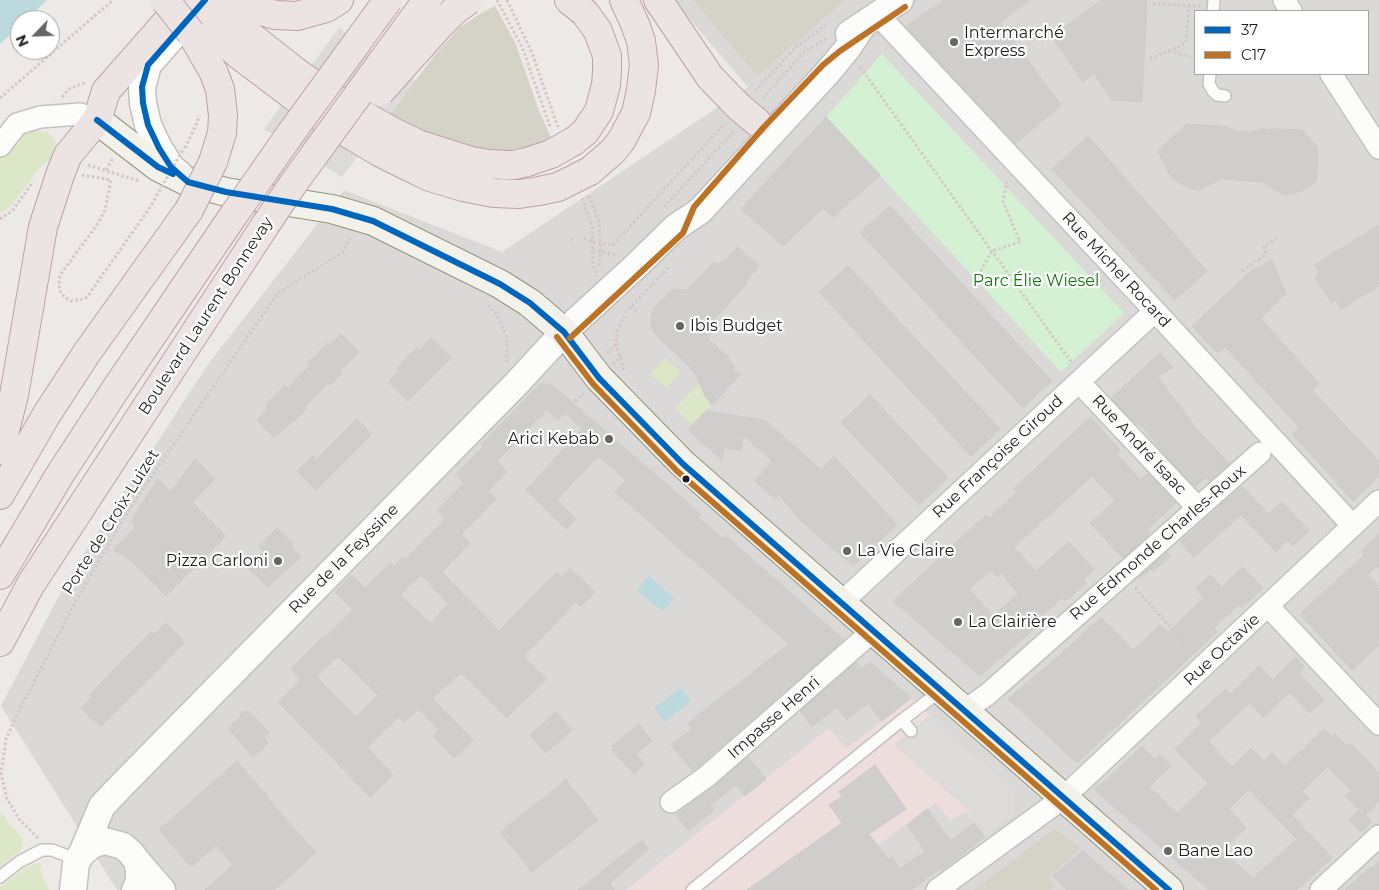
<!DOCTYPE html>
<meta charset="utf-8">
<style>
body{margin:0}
#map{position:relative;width:1379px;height:890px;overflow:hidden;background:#ece9e6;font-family:Montserrat,sans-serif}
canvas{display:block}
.legend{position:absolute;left:1194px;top:10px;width:175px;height:65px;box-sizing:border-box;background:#fff;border:1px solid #a5a5a5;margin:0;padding:6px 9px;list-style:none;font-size:15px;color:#1e1e1e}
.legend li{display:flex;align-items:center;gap:10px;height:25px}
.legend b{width:25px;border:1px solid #a5a5a5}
.north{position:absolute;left:10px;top:10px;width:50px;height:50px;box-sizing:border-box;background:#fff;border:1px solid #a5a5a5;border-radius:50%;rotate:246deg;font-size:14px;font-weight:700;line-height:20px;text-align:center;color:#1e1e1e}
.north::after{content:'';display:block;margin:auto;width:18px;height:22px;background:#666564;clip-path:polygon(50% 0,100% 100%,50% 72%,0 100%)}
</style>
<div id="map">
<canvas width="1379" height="890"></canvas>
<ul class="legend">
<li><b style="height:6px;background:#0065bd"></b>37</li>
<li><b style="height:6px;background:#bc7326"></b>C17</li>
</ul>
<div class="north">N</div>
</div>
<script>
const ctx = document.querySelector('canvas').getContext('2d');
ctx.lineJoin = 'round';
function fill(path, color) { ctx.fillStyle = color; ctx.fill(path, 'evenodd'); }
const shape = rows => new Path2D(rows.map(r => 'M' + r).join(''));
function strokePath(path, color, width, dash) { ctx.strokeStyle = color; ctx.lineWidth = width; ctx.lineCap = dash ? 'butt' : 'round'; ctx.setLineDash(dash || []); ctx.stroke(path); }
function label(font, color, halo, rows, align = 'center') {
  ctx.font = font + ' Montserrat,sans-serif'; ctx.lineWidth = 4.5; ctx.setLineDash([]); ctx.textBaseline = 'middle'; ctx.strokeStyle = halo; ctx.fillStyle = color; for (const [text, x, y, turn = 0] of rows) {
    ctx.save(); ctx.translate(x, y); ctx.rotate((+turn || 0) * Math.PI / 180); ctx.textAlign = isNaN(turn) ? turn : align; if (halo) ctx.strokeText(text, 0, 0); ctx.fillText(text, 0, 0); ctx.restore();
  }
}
const residential = shape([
 [673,0,1379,0,1379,890,117,890,1,706,70,575,209,363,344,190,502,252,748,87],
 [1195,11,1368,11,1368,74,1195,74]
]);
const commercial = shape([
 [911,698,930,715,1013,814,985,837,967,812,950,820,936,803,815,890,626,890,829,728,846,749]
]);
const construction = shape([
 [693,0,845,0,757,76],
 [495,6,515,42,538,108,554,144,506,157,473,151,386,119,434,56,460,27,483,12],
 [1054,829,1081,848,1048,878,1056,886,1051,890,974,890]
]);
const grass = shape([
 [41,131,48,132,54,139,58,148,55,157,46,162,36,172,13,204,0,214,0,158,15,141,27,132],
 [665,358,680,372,667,388,651,374],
 [700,383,705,396,713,403,692,425,675,408],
 [2,813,9,824,22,837,23,843,21,850,0,867,0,815],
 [37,863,42,864,40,870,49,890,0,890,0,887,27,867]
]);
const park = shape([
 [882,54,1124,313,1061,372,826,117]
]);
const parking = shape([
 [339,28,415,80,342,177,264,129],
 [930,715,1014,790,1013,814,985,837,970,817,969,811,894,745]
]);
const water = shape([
 [0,0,47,0,26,20,20,20,20,26,0,44],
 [649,576,674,598,662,611,637,590],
 [680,688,691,701,665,722,654,708]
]);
const building = shape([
 [944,0,1029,0,1000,23,1061,105,1015,144,906,26,944,0],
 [1102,0,1147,0,1142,102,1112,100,1094,74,1083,82,1051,36,1102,0],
 [826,117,880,175,833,217,823,208,783,246,741,209,826,117],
 [1186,124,1219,126,1222,128,1225,126,1237,131,1251,132,1265,128,1267,131,1270,129,1302,130,1318,148,1317,179,1314,183,1301,191,1285,195,1270,187,1263,182,1221,179,1198,191,1179,183,1169,174,1158,151,1186,124],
 [1088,136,1207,271,1175,300,1052,169,1088,136],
 [890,206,1052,381,1023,408,860,232,890,206],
 [1379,225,1379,286,1341,309,1336,300,1331,303,1315,277,1320,274,1314,265,1379,225],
 [738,247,759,266,746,281,748,282,706,329,711,334,707,338,729,358,728,359,735,366,732,369,740,375,712,405,705,396,697,377,689,366,657,336,652,329,651,318,653,310,660,301,668,296,667,293,675,289,687,290,714,262,718,265,723,259,725,261,738,247],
 [1272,260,1286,294,1261,319,1319,383,1312,390,1379,461,1379,476,1353,501,1292,434,1299,427,1225,347,1217,353,1192,326,1250,272,1272,260],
 [848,266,1000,429,971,456,819,292,848,266],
 [341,334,359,352,341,370,343,372,330,385,328,383,305,407,307,408,295,421,294,420,274,438,257,420,268,408,265,406,285,385,288,388,309,366,307,364,327,343,329,346,341,334],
 [431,338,451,358,408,401,388,382,400,370,397,368,417,347,420,350,431,338],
 [1160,353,1173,368,1157,376,1196,428,1229,464,1209,481,1206,477,1195,487,1165,455,1145,430,1128,416,1111,398,1160,353],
 [540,384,551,384,701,514,698,517,722,538,725,535,844,640,693,771,671,745,692,729,688,723,789,644,615,492,626,480,598,456,557,500,576,519,566,529,526,490,582,429,565,413,558,420,547,410,497,461,507,472,488,491,496,499,461,535,470,543,442,572,499,631,557,572,562,577,570,568,595,592,581,607,576,602,524,656,547,679,506,718,461,673,432,698,473,740,454,758,433,736,439,730,419,709,404,722,399,717,367,747,393,775,370,797,278,702,301,680,291,669,324,636,325,638,353,610,335,592,352,575,365,588,391,563,394,566,404,557,406,559,445,519,437,511,464,483,456,474,483,447,481,445,540,384],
 [421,575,448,603,431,624,400,595,421,575],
 [338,656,378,695,356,717,317,677,338,656],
 [870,395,948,478,919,505,841,422,870,395],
 [706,411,765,420,821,470,834,456,897,525,853,566,799,519,779,494,775,499,755,481,772,461,743,435,741,450,724,448,722,460,688,430,706,411],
 [1091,417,1120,450,1116,453,1140,480,1148,473,1176,503,1147,529,1150,533,1123,558,1090,523,1115,501,1092,476,1014,547,1036,571,1069,542,1094,570,1083,580,1086,583,1067,600,1061,598,1040,618,1043,621,980,676,893,601,986,515,989,518,1017,492,1014,488,1091,417],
 [991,571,997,577,1002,573,1018,594,993,616,969,589,991,571],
 [357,419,372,434,316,490,297,471,313,456,317,459,357,419],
 [195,459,215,479,192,502,226,536,166,596,132,561,113,550,136,526,131,521,158,479,171,492,195,459],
 [1242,486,1268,514,1282,502,1309,531,1293,546,1287,540,1276,552,1241,515,1194,557,1180,542,1242,486],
 [277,528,293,544,290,546,301,557,268,587,249,569,263,551,259,547,277,528],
 [1379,534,1379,568,1377,566,1368,574,1379,586,1379,645,1352,670,1300,614,1365,554,1361,550,1379,534],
 [1167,552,1170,556,1153,571,1151,569,1141,578,1140,576,1167,552],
 [1243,567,1263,588,1242,608,1238,605,1214,628,1217,632,1077,763,1008,699,1068,648,1101,617,1133,650,1160,625,1168,632,1204,598,1196,588,1210,575,1222,587,1243,567],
 [165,623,185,642,101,727,81,708,92,697,90,694,124,659,151,632,154,634,165,623],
 [1296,657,1305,667,1299,673,1324,700,1309,713,1290,692,1263,717,1250,703,1208,741,1232,767,1251,748,1264,761,1272,753,1285,766,1324,729,1332,737,1335,734,1347,746,1350,743,1379,773,1379,802,1365,815,1372,822,1361,832,1349,820,1359,810,1345,796,1351,790,1327,767,1302,791,1309,798,1292,815,1332,858,1297,890,1209,890,1095,790,1142,746,1155,760,1160,755,1171,766,1149,787,1177,813,1208,783,1175,749,1202,723,1196,716,1226,689,1230,694,1259,665,1272,680,1296,657],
 [1249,789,1297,839,1253,878,1222,851,1246,828,1229,809,1249,789],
 [856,662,862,669,870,662,911,698,882,721,868,703,847,720,837,707,812,727,800,711,856,662],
 [243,711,250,712,269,733,264,737,268,743,253,757,228,728,240,717,243,711],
 [556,712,572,730,546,753,530,735,556,712],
 [639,724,652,741,636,754,644,764,634,774,612,750,614,748,612,746,639,724],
 [748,757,766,779,745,796,736,785,710,805,714,810,689,831,676,815,714,786,748,757],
 [237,761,269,798,268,799,316,853,274,890,205,890,233,865,216,845,191,867,159,830,237,761],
 [875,765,906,809,869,834,888,860,892,857,900,869,925,851,907,825,927,809,951,841,974,823,985,837,941,871,940,869,911,890,747,890,842,823,829,805,842,796,839,792,875,765],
 [566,780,598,820,532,872,500,832,566,780],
 [642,840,649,849,610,883,615,890,578,890,642,840],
 [1083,851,1128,890,1067,890,1053,876,1083,851],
 [1379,862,1379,890,1345,890,1370,867,1372,868,1379,862]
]);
const path = shape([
 [497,0,522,47,551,129],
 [507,0,532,53,558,127],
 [1153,4,1200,6],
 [1169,51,1195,58],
 [1150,59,1186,43,1189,5],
 [860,67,1072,363],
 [755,91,797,46,829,23],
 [62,97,69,89,86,82],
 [0,98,113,0],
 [763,98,803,53,827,38],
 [185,148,197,123,199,115],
 [88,165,139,181],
 [106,170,113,158],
 [82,175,111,180,105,210,97,225,60,275,59,284,61,294,71,301,83,299,87,297,149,209],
 [589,196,599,221,601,253,599,264,603,269],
 [582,198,592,226,593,266,597,274],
 [664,207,734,131],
 [0,219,12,211,33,182],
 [584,238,593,242,613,245,725,123],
 [570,240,574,239],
 [593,250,616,255],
 [1242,271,1266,254,1264,247,1277,238],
 [976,280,992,251,1020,242,1003,201,1007,181],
 [488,305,497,315,507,338,507,363],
 [631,306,637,312],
 [607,353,616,345],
 [613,364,624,353],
 [624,370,616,345,617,331,627,311,669,267],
 [575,401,584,393],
 [1135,588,1193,652],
 [38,838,19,819,7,799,1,773,6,739,21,707,78,597,132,505,277,294,344,251,350,237]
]);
const service = shape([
 [1213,11,1214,0],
 [1210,74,1209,84,1213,91,1217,95,1225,96],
 [902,720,911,731],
 [0,877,19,862,42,850,52,850,78,860],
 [692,890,902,720,942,690]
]);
const minor = shape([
 [1284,0,1291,11],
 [878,15,1155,311,1353,526],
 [1331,74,1379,148],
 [0,146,17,124,40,117,80,114,97,120],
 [1079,382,1198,508],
 [841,603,1155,311],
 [1268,606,1379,724],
 [964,711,988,694,1260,453],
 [671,802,706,777,873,631],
 [937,890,1063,798,1379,501],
 [1321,890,1379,836]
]);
const tertiary = shape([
 [849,34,900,0],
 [185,179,171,167,159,148,148,125,143,103,142,87,148,65,205,0],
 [82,853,102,806,122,785,517,383,564,332,636,266,676,227,700,211,828,72,847,49,863,25],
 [137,861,162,890],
 [73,890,76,863,82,853,94,844,105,841,123,846,130,852,137,861,139,870,139,881,135,890]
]);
const secondary = shape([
 [97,120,158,167,188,182,226,192,332,209,373,221,500,284,530,303,564,332,599,378,683,464,1169,890]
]);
const trunk = shape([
 [211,0,239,27,299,74,335,99,395,133,418,144,471,161,490,164,505,165,514,165,527,162],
 [240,0,258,10,275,15,297,16,326,8,339,0],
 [569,0,585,13,598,31,607,56,607,72,606,85,599,111,585,132,574,141],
 [658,0,710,77,739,107,757,122],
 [203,23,239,55,321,117,379,152,407,166,430,177,463,187,494,193,519,194,539,191],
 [191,33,213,71,220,89,223,116,222,133,213,162],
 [590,171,613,151,621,141,636,113,641,90,644,65,641,41,635,24,624,0],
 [0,450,14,395,43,227,61,172,68,155,97,120,106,91,186,0],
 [0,495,47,414,86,354,189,210],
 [0,575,59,476,115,390,233,216],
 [0,642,31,584,266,224]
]);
const pathBridge = shape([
 [149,209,184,148]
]);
const trunkBridge = shape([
 [165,0,191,33],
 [380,92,441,24,454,11,469,0],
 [527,162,551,154,574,141],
 [539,191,558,187,590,171],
 [189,210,213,162],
 [233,216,291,133,388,0],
 [266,224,293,184,427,0]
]);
const bus1 = shape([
 [205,0,148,65,142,87,143,103,148,125,159,148,171,167,188,182,226,192,332,209,373,221,500,284,530,303,564,332,599,378,683,464,1169,890],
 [97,120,158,167,173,174]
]);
const bus2 = shape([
 [557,337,593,384,677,471,1156,890],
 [570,338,683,233,694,207,763,128,823,65,840,51,905,7]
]);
const markers = [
 [954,42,5,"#666564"],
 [680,326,5,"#666564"],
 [609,439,5,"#666564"],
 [686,479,4.5,"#1e1e1e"],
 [847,551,5,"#666564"],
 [278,561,5,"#666564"],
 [958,622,5,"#666564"],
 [1168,851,5,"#666564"]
];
const poiNames = [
 ["Intermarché",964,33],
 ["Express",964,51],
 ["Ibis Budget",690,326],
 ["Arici Kebab",599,439,"right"],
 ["La Vie Claire",857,551],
 ["Pizza Carloni",268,561,"right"],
 ["La Clairière",968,622],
 ["Bane Lao",1178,851]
];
const streetNames = [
 ["Rue Michel Rocard",1116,270,47],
 ["Boulevard Laurent Bonnevay",206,316,-57],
 ["Rue André Isaac",1139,445,47],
 ["Rue Françoise Giroud",998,457,-43],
 ["Porte de Croix-Luizet",111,522,-58],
 ["Rue Edmonde Charles-Roux",1158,543,-41],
 ["Rue de la Feyssine",344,559,-45],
 ["Rue Octavie",1222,650,-43],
 ["Impasse Henri",774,718,-41]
];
const parkNames = [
 ["Parc Élie Wiesel",1036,281]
];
fill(residential, '#dbd9d8');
fill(commercial, '#edd');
fill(construction, '#d5d3c8');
fill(grass, '#dce7c7');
fill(park, '#d5f1d3');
fill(parking, '#dcdbda');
fill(water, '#bcdade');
fill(building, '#d0cecc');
strokePath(building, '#cfcbc8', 1);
strokePath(service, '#c3c2c1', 14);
strokePath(minor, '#c3c2c1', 24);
strokePath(tertiary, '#c3c2c1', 29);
strokePath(secondary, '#95947f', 30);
strokePath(trunk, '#c09fab', 30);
strokePath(path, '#d5c7c6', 3, [2.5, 2.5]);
strokePath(service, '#fcfcfb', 11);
strokePath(minor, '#fcfcfb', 21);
strokePath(tertiary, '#fcfcfb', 26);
strokePath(secondary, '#f3f2ea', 28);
strokePath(trunk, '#ece4e2', 28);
strokePath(trunkBridge, '#c09fab', 30, []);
strokePath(pathBridge, '#d5c7c6', 3, [2.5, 2.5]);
strokePath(trunkBridge, '#ece4e2', 28);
strokePath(bus1, '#0065bd', 6);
strokePath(bus2, '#bc7326', 6);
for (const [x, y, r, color] of markers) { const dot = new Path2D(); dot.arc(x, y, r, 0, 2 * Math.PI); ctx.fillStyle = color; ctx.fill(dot); strokePath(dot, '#fff', 2); }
label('16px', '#1e1e1e', '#fff', poiNames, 'left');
label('16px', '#1e1e1e', '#fff', streetNames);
label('16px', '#171', '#fff', parkNames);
</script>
